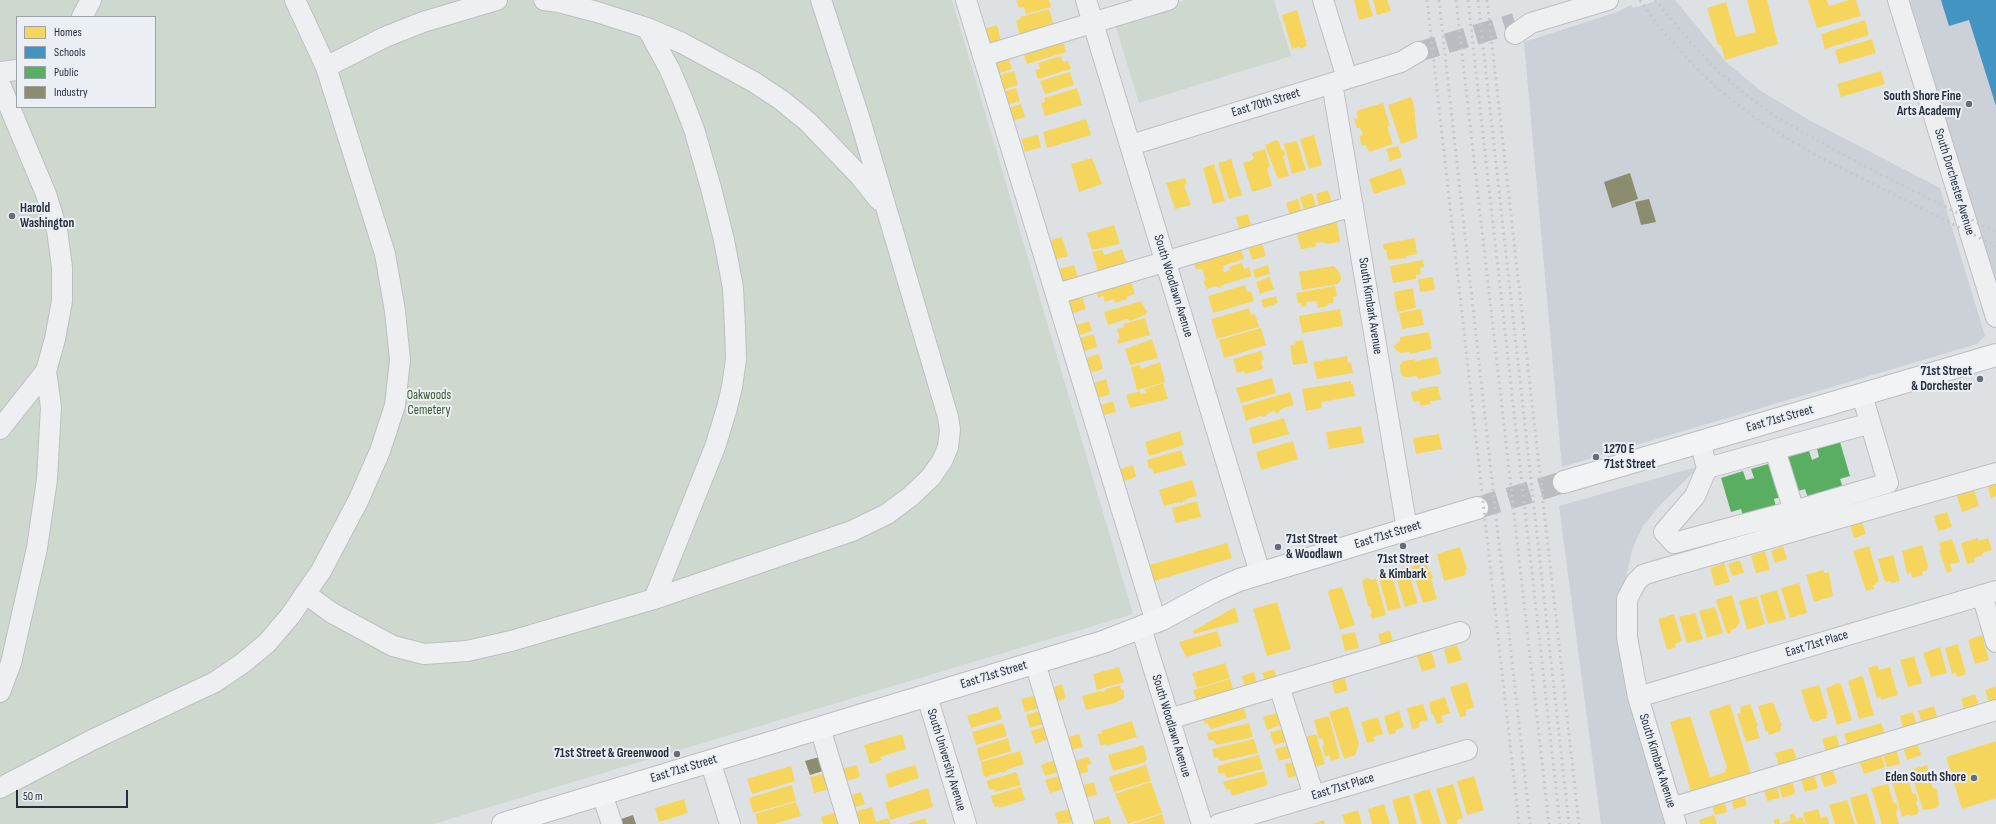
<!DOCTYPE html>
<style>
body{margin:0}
#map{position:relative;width:1996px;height:824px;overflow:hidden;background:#dee1e4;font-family:"Sofia Sans Condensed",sans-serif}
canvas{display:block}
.legend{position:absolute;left:16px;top:16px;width:140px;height:92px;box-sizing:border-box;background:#ebeff4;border:1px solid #9ca2aa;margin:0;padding:5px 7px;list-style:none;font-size:12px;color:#262e3c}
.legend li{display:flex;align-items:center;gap:8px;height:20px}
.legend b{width:20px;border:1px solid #9ca2aa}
.scale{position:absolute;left:16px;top:790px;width:112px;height:18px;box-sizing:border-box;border:2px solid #262e3c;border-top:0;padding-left:5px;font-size:12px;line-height:14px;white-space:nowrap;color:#262e3c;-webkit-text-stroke:3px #ebeff4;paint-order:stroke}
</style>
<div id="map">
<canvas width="1996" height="824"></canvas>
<ul class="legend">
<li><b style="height:11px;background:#f6d55c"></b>Homes</li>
<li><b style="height:11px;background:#4393c3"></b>Schools</li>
<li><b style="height:11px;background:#5aae61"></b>Public</li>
<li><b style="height:11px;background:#8c8c6e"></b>Industry</li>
</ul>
<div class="scale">50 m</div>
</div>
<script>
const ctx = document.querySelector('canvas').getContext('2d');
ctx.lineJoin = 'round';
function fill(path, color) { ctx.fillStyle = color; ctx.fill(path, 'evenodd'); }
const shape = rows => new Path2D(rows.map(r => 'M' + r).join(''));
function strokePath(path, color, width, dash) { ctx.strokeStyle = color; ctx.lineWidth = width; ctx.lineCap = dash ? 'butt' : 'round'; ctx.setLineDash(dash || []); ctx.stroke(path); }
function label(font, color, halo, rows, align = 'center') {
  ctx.font = font + ' "Sofia Sans Condensed",sans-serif'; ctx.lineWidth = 4; ctx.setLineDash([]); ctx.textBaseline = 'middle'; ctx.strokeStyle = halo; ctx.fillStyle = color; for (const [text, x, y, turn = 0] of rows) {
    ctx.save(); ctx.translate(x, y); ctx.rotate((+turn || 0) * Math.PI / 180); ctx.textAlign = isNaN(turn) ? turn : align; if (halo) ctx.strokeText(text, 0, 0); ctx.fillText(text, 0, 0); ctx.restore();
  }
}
const built = shape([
 [1660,0,1675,0,1727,63,1761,91,1809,120,1940,188,1985,336,1977,344,1562,467,1524,42,1617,12,1631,5,1633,8],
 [1909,0,1996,0,1996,281,1973,207],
 [1700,466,1662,503,1642,527,1632,550,1625,582,1670,824,1601,824,1559,506]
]);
const green = shape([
 [0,0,952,0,1133,614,433,824,0,824],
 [17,17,155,17,155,107,17,107],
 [1185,0,1274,0,1291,56,1139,103,1114,21]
]);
const homes = shape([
 [1019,0,1049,0,1051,7,1026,14,1024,7,1019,8,1016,1],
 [1354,0,1368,0,1373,16,1359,20],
 [1373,0,1387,0,1391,11,1377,15],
 [1747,0,1767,0,1778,44,1725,60,1721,45,1718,45,1707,8,1726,2,1736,37,1756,32],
 [1808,0,1827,0,1829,6,1849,0,1856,0,1861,16,1817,28],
 [1049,9,1054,26,1020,35,1016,21,1020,19,1020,17],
 [1297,10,1307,45,1301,49,1299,47,1292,49,1282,15],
 [1865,20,1869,35,1825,49,1821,34],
 [997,25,1001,40,987,43,983,29],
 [1062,37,1066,52,1027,64,1022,49],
 [1872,39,1876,53,1839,64,1835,50],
 [1007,55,1012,69,997,74,993,60],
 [1061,56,1063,62,1068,61,1071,69,1038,79,1035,70,1040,69,1038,63],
 [1014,71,1018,85,1002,90,998,76],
 [1881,71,1885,84,1841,97,1837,84],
 [1070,72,1074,85,1045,94,1040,81],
 [1016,88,1020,101,1007,105,1003,92],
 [1077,88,1082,105,1045,116,1041,103,1045,102,1044,98],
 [1411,97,1414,105,1417,138,1401,144,1388,105],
 [1383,103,1390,126,1387,127,1393,144,1369,152,1366,145,1362,146,1359,136,1363,135,1360,128,1357,128,1354,119,1358,118,1356,111],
 [1021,104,1025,117,1012,121,1008,108],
 [1086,119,1091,135,1047,148,1043,132],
 [1038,135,1041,147,1025,152,1021,139],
 [1314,135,1322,165,1309,169,1300,139],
 [1276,140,1279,142,1281,149,1284,151,1285,155,1283,156,1289,176,1278,179,1265,145],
 [1297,141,1306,170,1292,174,1284,144],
 [1398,146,1402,157,1390,161,1386,149],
 [1265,149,1270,167,1267,168,1272,186,1252,192,1243,163,1254,159,1252,153],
 [1092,158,1102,184,1079,192,1071,164],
 [1231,159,1242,195,1229,199,1218,163],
 [1214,164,1225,201,1213,204,1203,168],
 [1401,168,1406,184,1374,194,1369,179],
 [1185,178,1187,184,1184,185,1191,205,1175,209,1166,183],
 [1328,190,1332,203,1319,207,1316,194],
 [1312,193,1316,206,1304,210,1300,197],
 [1298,199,1302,212,1290,216,1286,203],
 [1248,214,1251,226,1239,229,1236,217],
 [1336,217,1340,242,1326,244,1323,242,1316,243,1315,247,1301,249,1295,228],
 [1114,225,1120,244,1092,250,1087,233],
 [1062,237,1068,256,1054,260,1048,241],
 [1415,238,1417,254,1406,256,1407,258,1388,260,1386,250,1384,250,1383,244],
 [1261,240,1266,256,1252,260,1247,245],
 [1240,246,1244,259,1223,266,1224,269,1222,270,1225,272,1230,270,1229,267,1242,263,1244,269,1249,267,1252,276,1225,284,1219,288,1216,286,1207,289,1203,281,1206,280,1202,269,1196,269,1194,263],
 [1122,249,1128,268,1099,275,1092,252,1102,250,1104,255],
 [1423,260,1424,267,1420,268,1421,274,1416,275,1416,279,1393,283,1390,266],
 [1074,265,1078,277,1063,282,1059,269],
 [1268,265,1270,274,1255,278,1253,270],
 [1334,266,1340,273,1341,279,1338,284,1302,290,1299,272],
 [1130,277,1135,294,1126,297,1127,299,1115,303,1114,299,1105,302,1103,296,1098,298,1096,291],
 [1270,277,1274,289,1260,294,1256,282],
 [1433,277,1435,290,1420,292,1418,279],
 [1245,285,1247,292,1251,291,1254,301,1213,313,1208,296],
 [1335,286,1337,296,1333,297,1334,303,1327,304,1328,306,1318,308,1317,301,1306,302,1307,306,1302,307,1301,303,1298,303,1296,293],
 [1413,288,1416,308,1397,312,1394,292],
 [1082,296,1086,309,1070,314,1067,300],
 [1276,296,1278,303,1264,308,1261,300],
 [1141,301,1147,312,1145,315,1130,321,1127,319,1108,325,1104,312],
 [1249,308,1251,315,1255,314,1259,327,1217,339,1211,319],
 [1340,309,1343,326,1302,333,1299,316],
 [1421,309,1424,325,1402,329,1399,313],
 [1145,318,1150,335,1118,344,1117,340,1120,339,1117,329,1124,327,1123,324],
 [1089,321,1092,331,1080,335,1077,325],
 [1261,328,1266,345,1224,358,1219,340],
 [1429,332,1432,349,1410,354,1410,352,1400,353,1395,349,1394,346,1400,340,1400,337],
 [1094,334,1097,347,1084,351,1080,338],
 [1152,339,1158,358,1130,365,1125,349],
 [1303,340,1308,363,1293,365,1290,345,1296,344,1295,341],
 [1261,351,1264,360,1261,361,1263,369,1245,374,1244,371,1237,373,1233,359],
 [1099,354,1103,369,1090,373,1086,358],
 [1347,356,1348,363,1351,362,1353,373,1317,379,1313,362],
 [1437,357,1441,374,1419,379,1416,376,1405,377,1401,375,1400,365,1403,361,1415,359,1415,361],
 [1160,362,1165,382,1137,390,1131,367,1140,365,1141,369],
 [1272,378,1276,393,1241,403,1236,388],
 [1106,379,1110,394,1098,398,1094,383],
 [1351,381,1351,384,1353,384,1355,396,1321,402,1322,408,1306,411,1302,389],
 [1163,383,1168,399,1130,408,1126,395,1140,391,1141,394,1146,393,1145,389],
 [1438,386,1441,400,1430,401,1431,404,1420,406,1420,401,1413,402,1411,392,1419,391,1418,389],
 [1290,392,1294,405,1281,409,1277,414,1274,411,1267,414,1264,417,1260,416,1246,421,1242,406],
 [1113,401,1116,412,1104,415,1101,405],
 [1284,418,1289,434,1253,444,1249,428],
 [1361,426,1364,443,1329,449,1326,432],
 [1180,431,1184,445,1149,456,1145,442],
 [1439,434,1442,449,1416,454,1413,438],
 [1293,441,1298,459,1261,470,1256,452],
 [1181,450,1186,465,1154,474,1152,468,1149,469,1147,460],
 [1133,465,1136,477,1124,481,1120,469],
 [1192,480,1197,496,1187,499,1181,503,1179,502,1164,506,1159,490],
 [1996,482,1996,496,1991,498,1987,484],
 [1974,489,1979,506,1962,512,1956,494],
 [1197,501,1201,517,1176,523,1172,508],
 [1947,512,1952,527,1938,531,1934,516],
 [1862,522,1866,534,1854,538,1850,525],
 [1978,538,1978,541,1988,538,1992,550,1982,553,1983,555,1974,558,1975,562,1967,564,1961,543],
 [1952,539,1960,562,1950,564,1952,571,1947,573,1939,550,1941,549,1939,543],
 [1227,543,1232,558,1151,582,1146,566],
 [1922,545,1928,566,1927,570,1922,572,1923,575,1912,578,1911,573,1907,574,1902,551],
 [1783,546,1787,559,1775,563,1771,551],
 [1869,546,1879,581,1873,586,1874,589,1866,591,1853,551],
 [1460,547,1467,569,1465,570,1466,575,1444,581,1437,554],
 [1765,551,1770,570,1756,573,1751,556],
 [1893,555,1900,581,1891,583,1891,581,1887,582,1884,580,1878,559],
 [1740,560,1744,573,1732,576,1728,564],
 [1426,562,1429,571,1431,573,1433,577,1431,579,1437,599,1423,603,1411,567],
 [1724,563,1730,582,1715,586,1710,568],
 [1407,567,1418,603,1405,607,1394,571],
 [1823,570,1824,573,1829,572,1833,596,1814,602,1806,575],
 [1391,572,1401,608,1388,611,1378,575],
 [1368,578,1372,580,1376,578,1386,615,1372,619,1370,614,1372,613,1370,607,1368,606,1362,582,1364,579],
 [1799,583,1807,613,1790,618,1781,588],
 [1342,587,1355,625,1340,630,1328,593,1329,590],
 [1777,590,1786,619,1768,624,1760,595],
 [1732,595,1740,622,1736,628,1731,630,1731,633,1727,634,1716,600],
 [1757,596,1765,624,1747,630,1739,601],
 [1277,602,1291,649,1267,656,1253,609],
 [1235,607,1239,622,1194,634,1193,631],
 [1715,607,1723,633,1707,638,1699,611],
 [1695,613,1703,639,1687,643,1679,617],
 [1674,614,1682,641,1675,644,1676,647,1667,650,1658,619],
 [1217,631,1222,646,1186,657,1185,655,1179,642],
 [1390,631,1394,645,1382,649,1378,634],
 [1355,632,1359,648,1345,651,1341,635],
 [1982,635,1989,660,1975,664,1968,640],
 [1958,644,1966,674,1957,677,1956,673,1952,674,1945,648],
 [1457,645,1462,660,1448,664,1444,649],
 [1940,647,1947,673,1931,677,1923,653],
 [1431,651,1436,667,1422,672,1417,656],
 [1914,656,1922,683,1908,687,1900,660],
 [1225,663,1230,678,1197,688,1192,673],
 [1877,665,1879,670,1890,667,1898,695,1881,700,1881,697,1877,698,1868,668],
 [1119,667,1124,682,1097,690,1093,674],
 [1274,669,1278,682,1266,685,1262,673],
 [1254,672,1258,688,1246,691,1242,676],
 [1344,676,1348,690,1335,694,1331,680],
 [1861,676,1863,677,1874,715,1859,719,1848,681],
 [1230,679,1235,695,1198,705,1193,690],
 [1467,682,1474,707,1466,710,1466,716,1460,717,1450,687],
 [1838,683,1841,684,1852,720,1837,725,1826,688],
 [1062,684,1066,698,1053,703,1049,689],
 [1120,685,1121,690,1124,690,1124,698,1115,703,1086,710,1082,696,1100,691,1104,692,1106,689],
 [1819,685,1828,714,1826,715,1827,718,1813,722,1812,719,1810,719,1801,690],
 [1996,686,1996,703,1990,705,1985,690],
 [1975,694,1980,708,1965,713,1961,699],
 [1036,695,1039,708,1025,712,1021,699],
 [1445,697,1450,713,1441,716,1444,722,1437,724,1433,714,1431,714,1429,702],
 [1773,702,1782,726,1780,727,1781,731,1769,735,1768,731,1766,732,1758,706],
 [1423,704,1428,720,1419,722,1420,727,1412,729,1407,708],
 [1730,704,1752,777,1692,795,1670,722,1690,716,1710,777,1726,772,1725,769,1727,768,1709,711],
 [1750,704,1758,726,1756,727,1760,738,1746,742,1737,714,1741,713,1740,707],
 [1243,705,1247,718,1212,729,1209,727,1208,723,1205,724,1203,717],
 [998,706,1002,719,971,728,967,716],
 [1348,706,1359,744,1355,755,1344,759,1329,712],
 [1934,706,1938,720,1923,726,1918,711],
 [1040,711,1044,724,1030,728,1026,715],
 [1399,711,1404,727,1395,730,1396,733,1389,735,1384,716],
 [1280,712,1283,724,1267,730,1263,717],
 [1913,712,1918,728,1904,732,1900,716],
 [1329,716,1340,758,1331,761,1329,755,1325,757,1322,745,1324,745,1322,738,1319,739,1314,720],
 [1378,717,1383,734,1373,737,1375,741,1367,743,1361,722],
 [1132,721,1137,737,1106,746,1105,744,1101,746,1097,734,1102,733,1101,731],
 [1003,723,1007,736,976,745,972,732],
 [1249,723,1253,737,1217,745,1213,740,1209,741,1207,733],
 [1881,723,1886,736,1849,749,1844,734],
 [1044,727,1048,739,1035,744,1031,731],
 [1284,729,1288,741,1274,745,1270,732],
 [902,734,906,749,880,757,882,760,870,764,864,745],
 [1079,734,1083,747,1068,751,1064,738],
 [1316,734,1325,764,1310,768,1301,738],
 [1836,735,1841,750,1827,755,1822,739],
 [1008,738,1011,751,980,761,977,748],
 [1254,739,1258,753,1222,761,1219,760,1218,757,1214,758,1212,749],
 [1996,741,1996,798,1962,809,1946,757],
 [1917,742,1921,755,1907,760,1903,747],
 [1143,745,1147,759,1145,762,1113,771,1108,755],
 [1290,745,1293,757,1279,761,1275,749],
 [1793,748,1798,763,1780,768,1775,753],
 [1896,748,1900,764,1887,767,1882,752],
 [1020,751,1024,764,1009,769,1003,773,1001,772,986,777,983,775,981,762],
 [1881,754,1885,767,1864,774,1859,760],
 [1259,755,1263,769,1228,778,1225,776,1224,773,1219,774,1217,766],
 [1089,757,1091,764,1087,765,1088,772,1077,775,1073,761],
 [1055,760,1059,772,1045,776,1041,765],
 [1296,761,1300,775,1288,778,1285,764],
 [857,765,860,777,842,782,838,770],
 [915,765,919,778,889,788,885,774],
 [1146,765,1151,781,1114,792,1109,777],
 [1927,765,1933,788,1937,789,1939,805,1937,808,1923,810,1910,770],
 [791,766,795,781,752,794,747,779],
 [1832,767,1837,783,1824,787,1819,771],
 [1264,771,1268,785,1232,796,1230,789,1226,790,1223,782],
 [1016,772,1021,785,995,792,994,789,990,790,986,781],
 [827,773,831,789,814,793,810,777],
 [1814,773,1818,788,1805,792,1800,777],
 [1902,773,1903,777,1907,776,1913,794,1916,794,1918,800,1916,802,1919,811,1917,814,1911,816,1909,814,1902,817,1892,781,1900,778,1898,774],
 [1059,776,1063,789,1050,793,1045,780],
 [1474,776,1484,810,1467,815,1457,781],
 [1792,779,1795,794,1782,798,1778,782],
 [1094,782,1097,795,1083,798,1080,786],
 [1151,782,1162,813,1128,824,1115,794],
 [1776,783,1780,798,1767,801,1763,786],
 [1453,784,1463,818,1457,820,1458,824,1447,824,1436,789],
 [1888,784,1893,802,1897,804,1898,809,1896,813,1899,824,1882,824,1871,788],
 [792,785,796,801,753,813,749,798],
 [1021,787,1025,800,999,808,999,806,994,807,991,796],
 [928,788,933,807,890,820,885,802],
 [1430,789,1441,824,1422,824,1413,794],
 [861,792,865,804,850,809,846,797],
 [1743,792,1747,805,1734,809,1730,796],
 [1867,793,1876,824,1857,824,1850,798],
 [1409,795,1417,824,1399,824,1392,800],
 [1724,798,1727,812,1715,815,1711,803],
 [684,799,688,813,659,822,655,808],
 [1847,800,1855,824,1835,824,1829,805],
 [796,802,801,816,774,824,758,824,755,814],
 [1384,804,1390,824,1372,824,1368,809],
 [872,807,876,822,888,818,891,824,854,824,850,813],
 [1070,809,1073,822,1058,824,1055,813],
 [1818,809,1821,818,1827,816,1829,824,1806,824,1803,813],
 [1358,810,1362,824,1345,824,1342,815],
 [836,812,840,824,823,824,821,817],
 [1794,813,1796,819,1802,817,1805,824,1780,824,1791,820,1790,815],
 [1162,814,1165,824,1132,824],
 [1714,815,1717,824,1700,824,1699,820],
 [1109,816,1111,824,1094,824,1093,821],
 [925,818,927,824,907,824],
 [1779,818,1780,824,1775,824,1773,820],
 [1324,820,1325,824,1312,824]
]);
const schools = shape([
 [1941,0,1996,0,1996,106,1969,20,1949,26]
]);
const public = shape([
 [1840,442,1850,476,1840,479,1845,494,1810,504,1805,489,1795,492,1785,458,1809,451,1812,460,1819,457,1817,449],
 [1775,462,1785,496,1774,499,1778,514,1745,523,1741,509,1731,512,1721,478,1743,471,1746,480,1754,478,1751,469]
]);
const industry = shape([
 [1630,173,1638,199,1612,208,1604,182],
 [1649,199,1656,222,1641,225,1635,202],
 [819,757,823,771,810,775,805,761],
 [633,815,636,824,620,824,618,820]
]);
const minorTunnel = shape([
 [1418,52,1515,23]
]);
const majorTunnel = shape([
 [1477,508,1564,482]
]);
const minor = shape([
 [544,0,559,2,597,12,647,28,682,43,754,82,781,100,807,121,859,175,879,200],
 [966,0,1156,622],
 [1086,0,1260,573],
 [1323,0,1347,78],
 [1898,0,1996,317],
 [82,17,91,0],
 [647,28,670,70,682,98,694,129,711,188,724,240,733,288,735,327,736,359,732,387,727,408,715,447,654,599],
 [1515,34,1531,23,1608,0],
 [983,56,1168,0],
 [326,67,385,37,423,22,497,0],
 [0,72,17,70],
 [1332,83,1407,529],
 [0,84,46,194,57,230,62,267,62,301,55,339,46,371,0,429],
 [1131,145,1401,62,1418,52],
 [1056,294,1353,206],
 [1700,442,1707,468,1695,496,1664,532,1674,543,1794,511],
 [1775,450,1794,511,1888,483,1870,422],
 [1707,468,1860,426,1870,422,1862,395],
 [306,594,332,613,393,646,424,654,467,651,511,641,654,599,852,531,887,514,911,496,931,477,942,461,948,447,950,430,948,417,861,123,821,0],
 [1982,595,1996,642],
 [1141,628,1202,824],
 [1035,663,1084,824],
 [1279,686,1314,796],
 [0,692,11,663,37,548,47,479,51,407,46,371],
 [927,696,966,824],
 [1638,697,1996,591],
 [1169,719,1460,632],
 [820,728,849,824],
 [710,761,730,824],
 [0,788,92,740,215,682,243,663,267,643,290,616,321,571,358,501,380,451,395,405,400,360,395,311,385,254,326,67,295,0],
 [602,794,612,824],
 [1671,808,1996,710],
 [1219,824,1467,750],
 [1676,824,1638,697,1627,637,1627,599,1636,582,1643,575,1652,572,1996,473]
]);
const major = shape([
 [1564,482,1996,355],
 [503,824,1103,642,1162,619,1214,591,1239,580,1477,508]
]);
const rail = shape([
 [1427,0,1519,824],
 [1439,0,1530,824],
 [1456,0,1549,824],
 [1468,0,1560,824],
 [1478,0,1569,824],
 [1487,0,1579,824],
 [1640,0,1659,27,1695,67,1717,88,1762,123,1819,157,1996,246],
 [1655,0,1693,45,1719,72,1750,98,1778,118,1864,166,1996,232]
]);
const markers = [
 [1969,104,4,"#666d77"],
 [12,216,4,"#666d77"],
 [1980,379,4,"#666d77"],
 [1596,457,4,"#666d77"],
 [1403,546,4,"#666d77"],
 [1278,547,4,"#666d77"],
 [677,754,4,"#666d77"],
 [1974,778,4,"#666d77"]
];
const poiNames = [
 ["South Shore Fine",1961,97],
 ["Arts Academy",1961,112],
 ["Harold",20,209,"left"],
 ["Washington",20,224,"left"],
 ["71st Street",1972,372],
 ["& Dorchester",1972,387],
 ["1270 E",1604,450,"left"],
 ["71st Street",1604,465,"left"],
 ["71st Street",1286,540,"left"],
 ["& Woodlawn",1286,555,"left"],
 ["71st Street",1403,560,"center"],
 ["& Kimbark",1403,575,"center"],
 ["71st Street & Greenwood",669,754],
 ["Eden South Shore",1966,778]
];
const streetNames = [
 ["East 70th Street",1266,103,-17],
 ["South Dorchester Avenue",1954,182,73],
 ["South Woodlawn Avenue",1173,286,73],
 ["South Kimbark Avenue",1370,306,81],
 ["East 71st Street",1780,419,-16],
 ["East 71st Street",1388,535,-17],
 ["East 71st Place",1817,644,-17],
 ["East 71st Street",994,675,-17],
 ["South Woodlawn Avenue",1171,726,73],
 ["South University Avenue",946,760,73],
 ["South Kimbark Avenue",1657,761,73],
 ["East 71st Street",684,769,-17],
 ["East 71st Place",1343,787,-17]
];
const parkNames = [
 ["Oakwoods",429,396],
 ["Cemetery",429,411]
];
fill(built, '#ccd0d7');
fill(green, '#cfd8cf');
fill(homes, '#f6d55c');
fill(schools, '#4393c3');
fill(public, '#5aae61');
fill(industry, '#8c8c6e');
strokePath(minorTunnel, '#b9bdc2', 20, [20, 10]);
strokePath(majorTunnel, '#b9bdc2', 22, [22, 11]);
strokePath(minor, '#bdbfc2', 22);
strokePath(major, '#babec1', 24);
strokePath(minor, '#edeff0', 20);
strokePath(major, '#f2f3f4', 22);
strokePath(rail, '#c7c8cb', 3, [2, 4]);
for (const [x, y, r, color] of markers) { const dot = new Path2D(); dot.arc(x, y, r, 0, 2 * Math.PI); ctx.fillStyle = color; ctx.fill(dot); strokePath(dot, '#ebeff4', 1.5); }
label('bold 13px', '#262e3c', '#ebeff4', poiNames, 'right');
label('13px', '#262e3c', '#ebeff4', streetNames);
label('13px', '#3b5733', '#ebeff4', parkNames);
</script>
